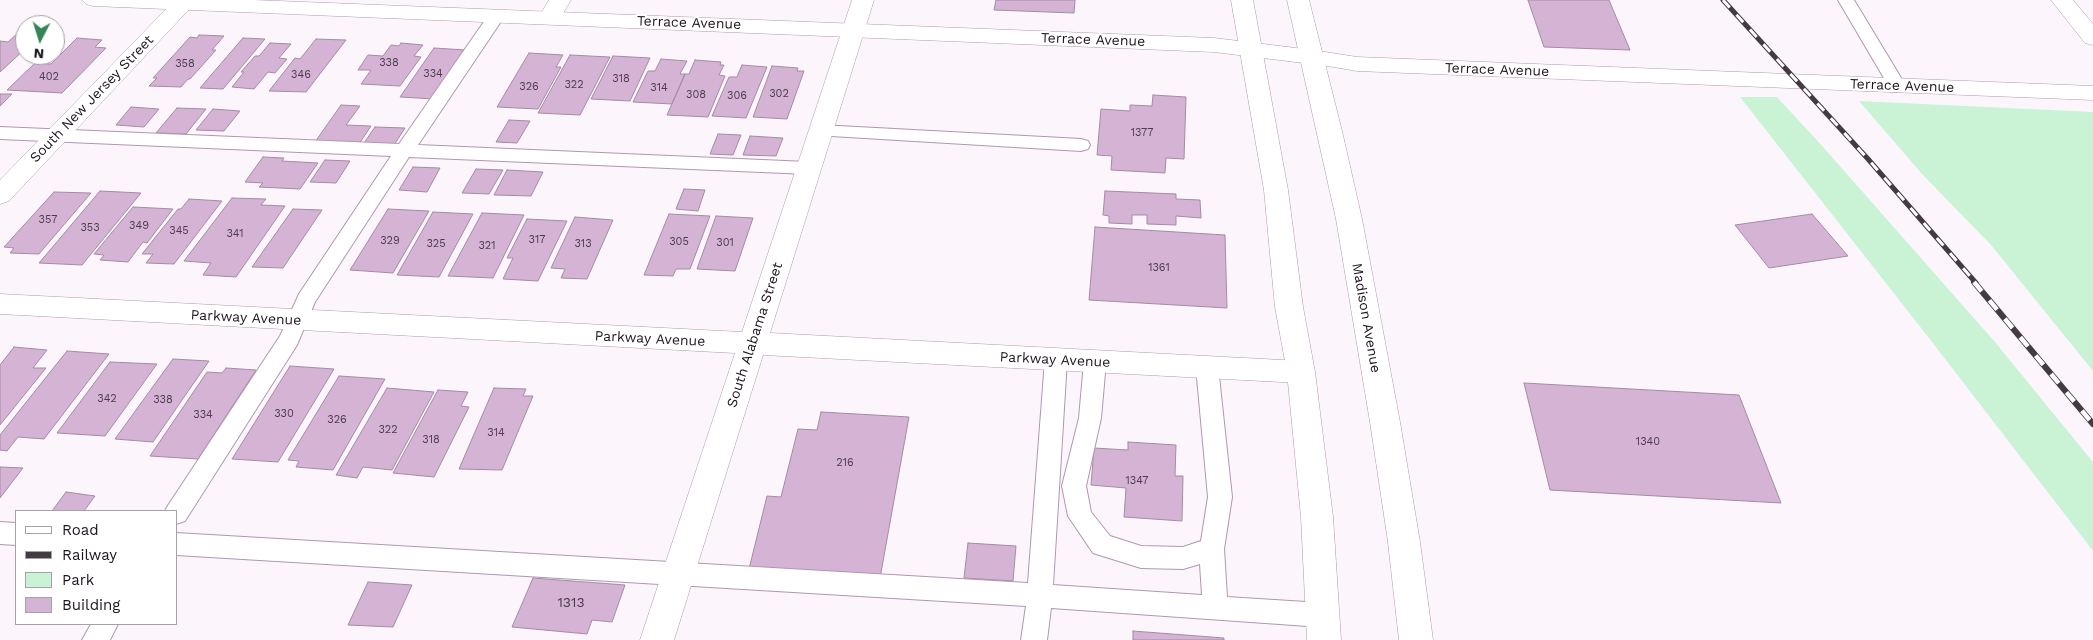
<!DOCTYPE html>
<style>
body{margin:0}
#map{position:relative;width:2093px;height:640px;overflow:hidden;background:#fcf6fc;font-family:"Work Sans",sans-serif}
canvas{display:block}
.legend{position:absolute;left:15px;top:510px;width:162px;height:115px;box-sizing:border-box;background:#fff;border:1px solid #a5a1a5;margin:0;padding:6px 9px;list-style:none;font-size:15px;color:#1e141e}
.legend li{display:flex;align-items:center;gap:10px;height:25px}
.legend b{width:25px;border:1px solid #a5a1a5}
.north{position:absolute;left:15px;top:15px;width:50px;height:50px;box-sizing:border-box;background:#fff;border:1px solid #a5a1a5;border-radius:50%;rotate:185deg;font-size:14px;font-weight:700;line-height:20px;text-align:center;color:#1e141e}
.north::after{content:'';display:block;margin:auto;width:18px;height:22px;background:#358556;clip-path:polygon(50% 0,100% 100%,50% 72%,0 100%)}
</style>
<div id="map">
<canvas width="2093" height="640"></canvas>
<ul class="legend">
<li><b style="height:6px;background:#fff"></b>Road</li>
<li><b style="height:6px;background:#443a44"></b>Railway</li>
<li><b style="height:14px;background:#caf3d6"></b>Park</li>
<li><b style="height:14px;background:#d4b3d4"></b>Building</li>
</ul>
<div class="north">N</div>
</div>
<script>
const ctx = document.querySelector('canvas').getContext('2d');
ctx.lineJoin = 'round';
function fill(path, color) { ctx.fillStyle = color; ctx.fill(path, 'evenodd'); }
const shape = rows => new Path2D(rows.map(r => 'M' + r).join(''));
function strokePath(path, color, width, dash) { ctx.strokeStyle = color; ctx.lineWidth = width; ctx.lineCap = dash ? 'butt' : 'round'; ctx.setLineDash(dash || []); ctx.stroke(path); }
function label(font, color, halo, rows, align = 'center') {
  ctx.font = font + ' "Work Sans",sans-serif'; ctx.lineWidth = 4; ctx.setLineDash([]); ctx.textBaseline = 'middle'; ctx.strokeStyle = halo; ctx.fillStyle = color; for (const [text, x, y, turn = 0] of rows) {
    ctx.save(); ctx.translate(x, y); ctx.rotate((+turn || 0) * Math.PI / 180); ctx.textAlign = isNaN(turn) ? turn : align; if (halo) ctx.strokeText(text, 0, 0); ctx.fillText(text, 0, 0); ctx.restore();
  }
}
const green = shape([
 [1740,97,1777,97,1824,148,1995,342,2093,462,2093,551,1932,342],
 [1859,101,2093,112,2093,371,1991,245,1922,174]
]);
const building = shape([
 [996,0,1075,0,1074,13,994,10,996,0],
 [1528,0,1609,0,1630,50,1544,47,1528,0],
 [20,31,25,31,25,49,0,72,0,41,8,42,20,31],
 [199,35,224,36,212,50,216,50,190,79,188,79,181,87,149,86,157,78,153,78,190,37,197,38,199,35],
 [77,38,102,40,95,47,106,48,62,93,7,90,35,63,51,64,77,38],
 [243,38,265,39,223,89,200,88,243,38],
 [316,39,346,40,306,92,269,91,295,58,300,59,316,39],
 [270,43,291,44,279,58,287,59,275,73,268,72,254,89,232,87,244,72,241,72,255,56,259,56,270,43],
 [401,43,423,45,414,56,421,57,400,86,361,84,371,70,358,70,368,55,383,56,391,45,399,46,401,43],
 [434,48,466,50,434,99,400,97,434,48],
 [529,53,563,55,556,67,561,67,538,109,497,107,529,53],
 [570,55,610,57,580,115,538,113,570,55],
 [613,56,650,58,630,101,591,99,613,56],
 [661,59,687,61,680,74,685,74,672,104,633,102,648,71,655,71,661,59],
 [695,60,721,62,720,65,724,65,719,75,725,76,708,117,667,115,685,74,689,74,695,60],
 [742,65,767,67,746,118,712,116,729,77,737,77,742,65],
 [772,66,798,68,797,71,804,71,787,119,753,117,772,66],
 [0,94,12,94,0,106,0,94],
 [1153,95,1186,97,1184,159,1166,158,1165,173,1111,170,1112,156,1097,155,1101,109,1130,111,1130,105,1152,106,1153,95],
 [341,105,360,106,346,125,371,126,359,144,315,142,341,105],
 [131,107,159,109,144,127,116,125,131,107],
 [177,108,206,109,186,134,156,133,177,108],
 [213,109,240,111,224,131,196,130,213,109],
 [509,120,530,121,517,143,496,142,509,120],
 [375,127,405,128,394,145,364,143,375,127],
 [718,134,741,135,733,155,710,154,718,134],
 [750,136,783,138,776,156,743,155,750,136],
 [263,157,284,158,282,161,318,163,300,189,259,187,263,183,245,182,263,157],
 [325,160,350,161,336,183,310,182,325,160],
 [413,167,440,168,427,192,399,190,413,167],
 [476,169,503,170,489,194,462,193,476,169],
 [507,170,543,172,531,196,494,195,507,170],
 [684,189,705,190,698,211,676,209,684,189],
 [100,191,141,193,82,265,39,263,100,191],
 [1105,191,1176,194,1176,199,1200,200,1201,218,1176,216,1176,225,1147,224,1147,215,1132,215,1132,224,1109,223,1109,216,1103,215,1105,191],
 [54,192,91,193,39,254,10,253,14,248,4,247,54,192],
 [232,198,266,199,261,205,285,206,236,277,203,275,211,263,184,261,232,198],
 [189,199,222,201,174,264,146,263,153,254,142,254,178,209,181,209,189,199],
 [133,207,173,209,147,243,143,242,128,262,100,260,104,255,94,254,133,207],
 [293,209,322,210,283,268,252,267,293,209],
 [388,209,429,211,393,273,350,270,388,209],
 [433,212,473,214,439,277,397,275,433,212],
 [482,213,524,215,493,278,448,276,482,213],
 [669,214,710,216,690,269,676,269,673,276,644,275,669,214],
 [1812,214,1848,256,1769,268,1735,225,1812,214],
 [716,216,753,218,735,271,697,269,716,216],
 [575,217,613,220,587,279,561,278,565,269,551,268,575,217],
 [527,219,567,221,538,281,503,279,513,258,507,258,527,219],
 [1095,227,1225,235,1227,308,1089,300,1095,227],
 [14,347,47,350,33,368,46,368,0,425,0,365,14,347],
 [67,351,109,354,44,439,18,437,7,451,0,450,0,435,67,351],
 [173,359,209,361,153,442,115,439,173,359],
 [110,362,157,364,105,436,57,433,110,362],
 [290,366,334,369,278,462,232,459,290,366],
 [226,368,256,370,198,459,150,456,207,372,222,373,226,368],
 [339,376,385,379,333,470,296,467,299,461,288,460,339,376],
 [1524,383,1739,395,1781,503,1550,490,1524,383],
 [387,388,434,392,392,470,363,467,357,478,336,475,387,388],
 [494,388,526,389,523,396,533,396,502,470,459,469,494,388],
 [438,390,468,392,461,406,469,407,434,477,393,473,438,390],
 [821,412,909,417,880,578,749,569,767,496,781,497,798,429,817,430,821,412],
 [1128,442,1176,445,1175,476,1183,476,1182,521,1124,517,1126,488,1091,485,1094,448,1128,450,1128,442],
 [0,467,23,468,0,498,0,467],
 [66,492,95,496,84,511,52,511,66,492],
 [968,543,1016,546,1013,581,964,578,968,543],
 [533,578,625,585,612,622,592,620,587,634,512,627,533,578],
 [368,582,412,585,393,627,348,625,368,582],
 [1133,631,1224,638,1224,640,1133,640,1133,631]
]);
const service = shape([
 [1838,0,1854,0,1906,86,1903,90,1897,92,1891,90,1838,0],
 [496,12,502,13,504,17,418,145,808,162,815,163,817,168,815,173,808,174,409,157,315,302,297,345,185,521,176,524,176,511,165,511,167,507,280,336,299,294,391,156,0,139,0,127,399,144,490,13,496,12],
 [820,125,1081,139,1088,141,1090,145,1088,149,1081,151,814,135,811,131,814,127,820,125],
 [1056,351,1064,354,1067,360,1053,585,1202,595,1200,564,1183,569,1141,568,1093,553,1068,516,1062,486,1079,418,1084,362,1087,356,1095,353,1103,356,1106,362,1101,418,1086,486,1091,512,1110,536,1141,546,1183,547,1201,541,1208,497,1196,367,1199,361,1207,358,1215,361,1218,367,1232,497,1224,549,1227,597,1322,603,1331,607,1335,615,1331,623,1322,627,1051,608,1047,640,1021,640,1026,606,176,555,176,533,1028,583,1045,360,1048,354,1056,351],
 [0,522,16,523,16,545,0,544,0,522],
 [91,624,118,624,110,640,82,640,91,624]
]);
const minor = shape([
 [175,0,193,0,195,3,9,201,0,204,0,180,175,0],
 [549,0,571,0,557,23,549,24,541,23,538,18,549,0],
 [852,0,874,0,770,333,1301,361,1311,364,1315,372,1311,380,1301,383,763,355,674,640,640,640,735,353,0,314,0,294,742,332,852,0],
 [2051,0,2073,0,2093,24,2093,45,2085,43,2051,0],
 [1312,50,1357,57,2093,86,2093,100,1357,71,1304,62,1301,57,1304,52,1312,50]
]);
const tertiary = shape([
 [82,0,253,0,1214,38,1312,50,1320,52,1323,57,1320,62,1312,64,1214,52,93,6,86,4,82,0]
]);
const primary = shape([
 [1231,0,1253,0,1288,190,1303,307,1315,372,1333,517,1341,640,1307,640,1301,517,1287,372,1275,307,1264,190,1231,0],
 [1287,0,1309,0,1342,131,1362,219,1400,422,1420,542,1433,640,1399,640,1388,542,1370,422,1336,219,1287,0]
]);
const railFar1 = shape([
 [1723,0,1868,159,1976,283]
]);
const rail = shape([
 [1974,282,2093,424]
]);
const numberNames = [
 ["338",389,63],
 ["358",185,64],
 ["334",433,74],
 ["346",301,75],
 ["402",49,77],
 ["318",621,79],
 ["322",574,85],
 ["326",529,87],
 ["314",659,88],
 ["302",779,94],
 ["308",696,95],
 ["306",737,96],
 ["1377",1142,133],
 ["357",48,220],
 ["349",139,226],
 ["353",90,228],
 ["345",179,231],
 ["341",235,234],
 ["317",537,240],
 ["329",390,241],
 ["305",679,242],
 ["301",725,243],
 ["325",436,244],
 ["313",583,244],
 ["321",487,246],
 ["1361",1159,268],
 ["342",107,399],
 ["338",163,400],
 ["330",284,414],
 ["334",203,415],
 ["326",337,420],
 ["322",388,430],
 ["314",496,433],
 ["318",431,440],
 ["1340",1648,442],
 ["216",845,463],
 ["1347",1137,481]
];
const streetNames = [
 ["Terrace Avenue",689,23,2],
 ["Terrace Avenue",1093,40,2],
 ["Terrace Avenue",1497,70,2],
 ["Terrace Avenue",1902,86,2],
 ["South New Jersey Street",92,99,-46],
 ["Parkway Avenue",246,318,3],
 ["Madison Avenue",1366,318,80],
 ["South Alabama Street",755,335,-72],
 ["Parkway Avenue",650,339,3],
 ["Parkway Avenue",1055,360,3]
];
const nearNumbernames = [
 ["1313",571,603]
];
fill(green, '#caf3d6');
fill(building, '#d4b3d4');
strokePath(building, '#a48ba3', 1);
strokePath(service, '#b097b0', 2);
strokePath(minor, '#b097b0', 1);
strokePath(tertiary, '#b097b0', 1);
strokePath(primary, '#b097b0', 1);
fill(service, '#fff');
fill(minor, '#fff');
fill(tertiary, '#fff');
fill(primary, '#fff');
strokePath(railFar1, '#443a44', 5);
strokePath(rail, '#443a44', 6);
strokePath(railFar1, '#fff', 3, [10]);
strokePath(rail, '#fff', 4.5, [12]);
label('11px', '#4c3c4c', null, numberNames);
label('14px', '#1e141e', '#fff', streetNames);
label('14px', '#4c3c4c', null, nearNumbernames);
</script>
